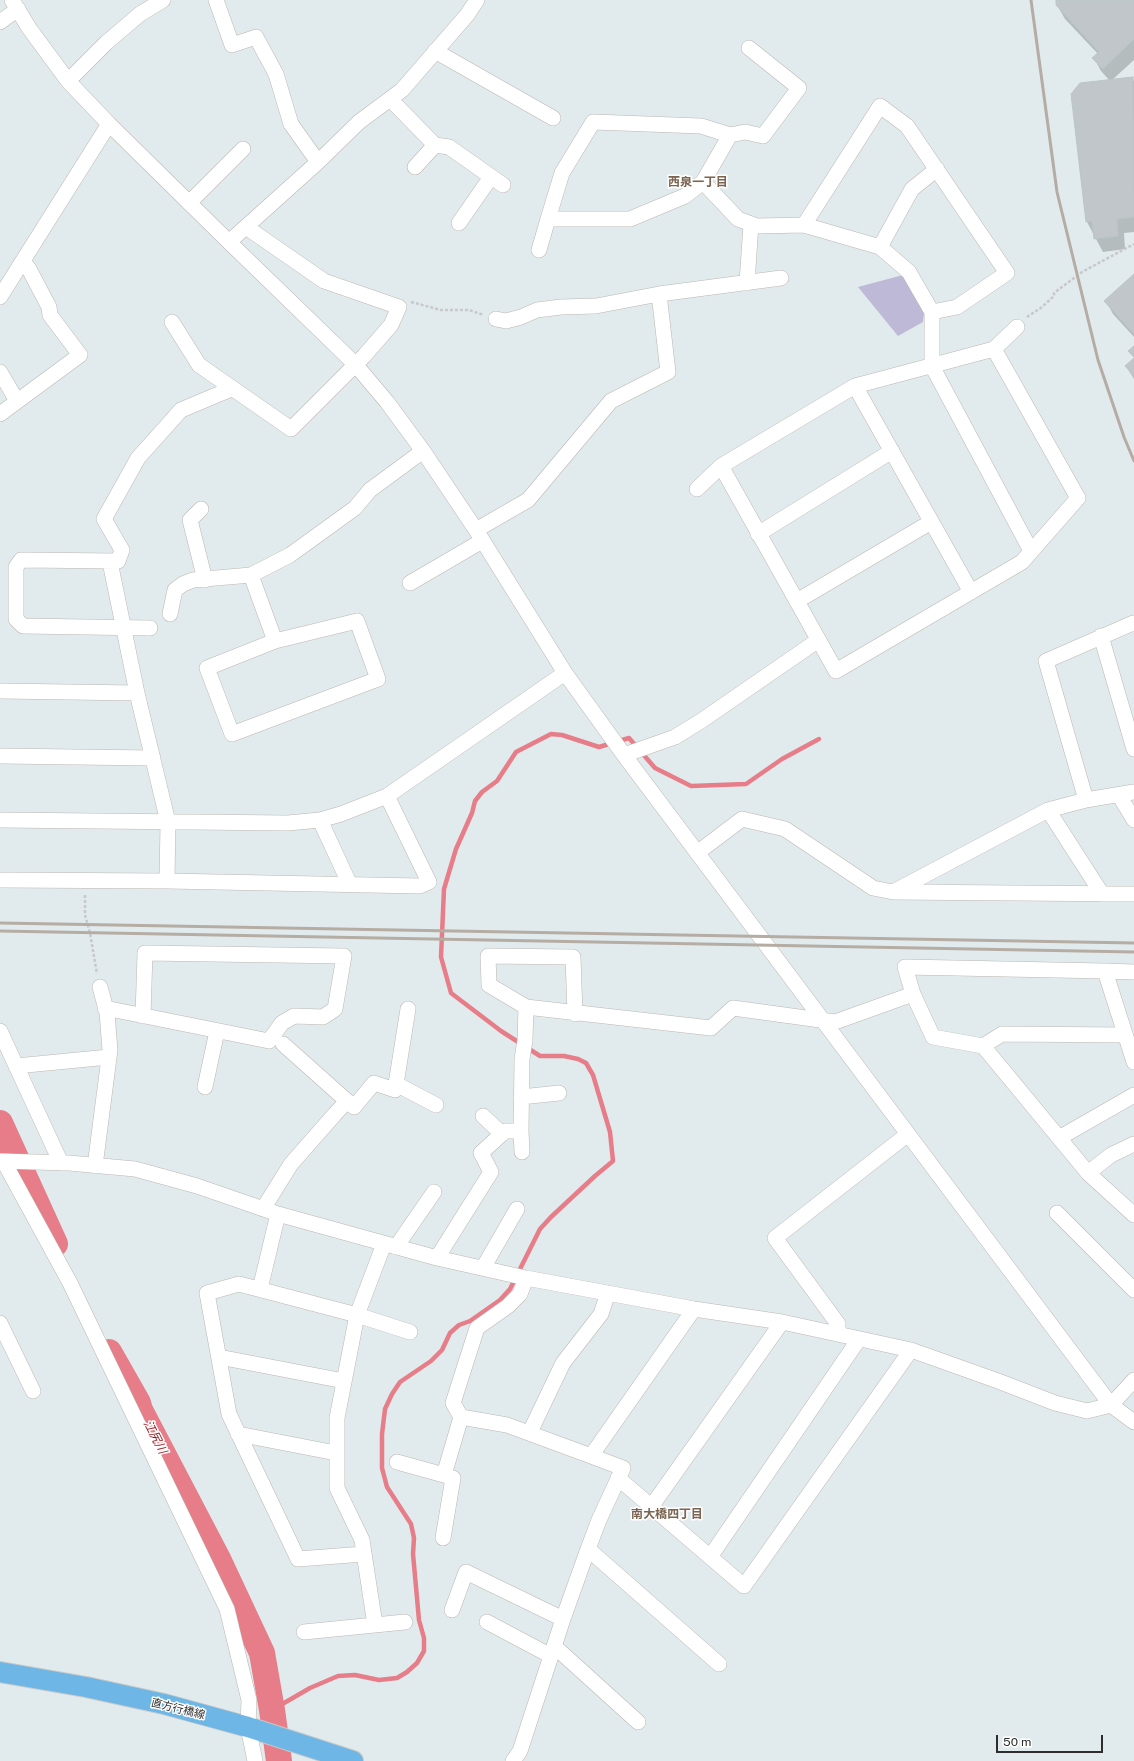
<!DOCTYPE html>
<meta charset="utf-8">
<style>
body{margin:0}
#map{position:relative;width:1134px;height:1761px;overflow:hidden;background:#e1ebed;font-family:"Public Sans",sans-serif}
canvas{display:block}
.scale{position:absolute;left:996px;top:1735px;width:107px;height:18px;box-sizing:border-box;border:2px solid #2d2d2d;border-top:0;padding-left:5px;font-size:12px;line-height:14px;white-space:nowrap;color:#2d2d2d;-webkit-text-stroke:3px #fff;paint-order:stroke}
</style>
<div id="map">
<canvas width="1134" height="1761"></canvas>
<div class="scale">50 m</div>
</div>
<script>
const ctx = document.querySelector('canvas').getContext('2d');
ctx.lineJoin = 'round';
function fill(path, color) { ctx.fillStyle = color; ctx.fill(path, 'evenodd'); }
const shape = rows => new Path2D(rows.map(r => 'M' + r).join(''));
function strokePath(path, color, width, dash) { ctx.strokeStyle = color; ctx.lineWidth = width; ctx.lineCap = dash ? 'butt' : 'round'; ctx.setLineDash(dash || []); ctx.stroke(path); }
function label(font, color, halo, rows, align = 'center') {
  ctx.font = font + ' "Public Sans","Noto Sans JP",sans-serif'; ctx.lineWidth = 3; ctx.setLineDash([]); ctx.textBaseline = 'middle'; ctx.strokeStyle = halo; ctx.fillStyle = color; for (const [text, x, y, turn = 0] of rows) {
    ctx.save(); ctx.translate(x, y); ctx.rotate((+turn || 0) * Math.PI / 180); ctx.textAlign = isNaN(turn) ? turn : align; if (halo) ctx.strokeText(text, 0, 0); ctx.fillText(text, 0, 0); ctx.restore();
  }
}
const cemetery = shape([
 [903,275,924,312,923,322,898,336,858,287]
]);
const shadow = shape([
 [1057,0,1134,0,1134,60,1111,81,1132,78,1134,81,1134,232,1124,233,1125,249,1103,252,1087,222,1072,94,1110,81,1101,71,1094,58,1098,54,1065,19,1057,5],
 [1134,275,1134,337,1113,314,1106,301],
 [1134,359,1134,379,1126,366]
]);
const stream = shape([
 [272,1710,310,1688,338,1676,355,1675,379,1680,397,1678,407,1672,417,1663,424,1651,424,1638,419,1620,413,1554,414,1538,411,1524,387,1487,382,1468,382,1434,385,1409,392,1394,400,1382,431,1361,442,1350,450,1333,459,1325,470,1321,500,1300,510,1289,540,1229,551,1217,595,1176,613,1161,610,1132,593,1075,586,1063,578,1059,564,1056,540,1056,501,1031,451,993,441,957,444,889,456,849,472,813,475,801,482,792,497,781,516,752,551,734,562,735,599,747,629,738,655,768,691,786,746,784,782,759,819,739]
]);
const river = shape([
 [0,1123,55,1244],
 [109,1352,138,1403,140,1410,218,1559,262,1653,272,1710,279,1761]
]);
const building = shape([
 [1056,0,1134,0,1134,39,1103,69,1092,58,1099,52,1056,5,1056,0],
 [1133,77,1134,217,1117,219,1118,236,1094,239,1092,221,1086,222,1071,94,1080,83,1133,77],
 [1134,274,1134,334,1104,301,1134,274],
 [1134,346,1134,357,1128,351,1134,346],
 [1134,358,1134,376,1125,366,1134,358]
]);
const path = shape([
 [411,302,441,310,469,310,484,315],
 [1027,317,1042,307,1054,296,1054,293,1082,272,1134,244],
 [85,895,85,915,90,933,97,974]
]);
const minor = shape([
 [12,0,29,28,68,81,109,124,229,242,355,364,387,402,423,451,476,530,565,673,624,755,1111,1405,1134,1422],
 [216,0,232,45,256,37,276,74,291,124,318,162],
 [0,22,18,9],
 [749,48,799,88,763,136,745,132,730,135,701,126,593,122,562,173,548,219,630,219,685,196,703,182,738,219,757,226,804,225,880,247,909,272,932,312,932,366,1031,551],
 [435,51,553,118],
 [68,81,106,43,140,14,163,0],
 [390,99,435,145,449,147,503,185],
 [415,167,435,145],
 [703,182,730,135],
 [189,203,243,149],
 [459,223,491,177],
 [804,225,880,106,907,126,1007,273,957,307,932,312],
 [229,242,318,162,359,122,402,90,467,15,477,0],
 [880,247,912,189,937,169],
 [539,250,548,219],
 [747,283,751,224],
 [0,297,109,124],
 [496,319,506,321,521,317,537,310,561,307,596,306,659,294],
 [172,322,199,365,291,429,364,356,391,325,399,307,324,281,246,227],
 [0,372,17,401],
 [855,386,971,592],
 [0,414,80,355,50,315,49,307,29,269,23,262],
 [721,466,836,671,1022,562,1078,498,994,349],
 [697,489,721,466,855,386,994,349,1017,327],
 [201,509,190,520,205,580],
 [476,530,528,500,611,401,668,372,659,294,781,278],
 [758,534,892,451],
 [110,562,137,693,168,822,167,881],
 [410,583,482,541],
 [797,601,931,522],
 [170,614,175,590,183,584,193,580,251,575],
 [357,621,378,679,232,734,207,668,275,641,357,621],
 [150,628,23,626,16,619,16,567,21,560,118,561,122,550,104,519,138,458,181,410,231,389],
 [1101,636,1134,749],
 [275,641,251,575,290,555,355,508,370,490,423,451],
 [0,691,137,693],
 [624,755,675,737,701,721,817,641],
 [0,756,153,758],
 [1119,795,1134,820],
 [1086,800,1046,661,1133,623,1134,624],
 [1048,810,1102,894],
 [0,820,288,823,320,820,341,814,387,796,565,673],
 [320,820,350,885],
 [697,853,742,819,785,829,873,888,893,892,1134,894],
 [0,880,167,881,420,886,429,882,387,796],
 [895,891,1048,810,1086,800,1134,792],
 [1105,971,1134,972],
 [526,1007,489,985,488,956,573,957,575,1014],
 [105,1008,269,1041,282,1023,294,1016,323,1017,335,1009,344,956,145,953,143,1016],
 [0,1031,61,1163],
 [283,1044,347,1101],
 [983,1046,1002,1034,1125,1035],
 [1134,1062,1105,971,905,967,913,994,933,1037,983,1046,1088,1173,1111,1155,1134,1144],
 [16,1066,109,1057],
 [396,1084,408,1009],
 [205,1087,217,1031],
 [521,1097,559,1093],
 [483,1116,502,1134],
 [521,1131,522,1152],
 [1059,1138,1134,1095],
 [0,1161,69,1163,135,1169,197,1186,278,1214,437,1258,526,1278,694,1309,782,1322,911,1350,998,1381,1055,1403,1087,1411,1111,1405,1134,1380],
 [4,1162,70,1283,227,1609,249,1700,248,1727,255,1761],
 [95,1166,110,1050,107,1013,100,987],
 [1088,1173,1134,1215],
 [263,1209,291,1164,335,1114,347,1101,354,1107,374,1083,395,1090,396,1084,436,1105],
 [1057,1213,1134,1290],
 [396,1247,434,1192],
 [437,1258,491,1172,481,1153,505,1131,521,1131,522,1059,525,1040,526,1007,711,1028,733,1008,835,1022,913,994],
 [483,1268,517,1209],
 [526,1278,520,1294,508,1306,477,1328,453,1403,461,1417,507,1425,591,1456],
 [260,1289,278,1214],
 [0,1323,33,1391],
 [838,1334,838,1324,775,1238,908,1134],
 [219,1357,344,1381],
 [530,1432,563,1363,601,1314,608,1293],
 [238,1434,336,1453],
 [397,1462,444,1475],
 [618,1478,744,1586,911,1350],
 [651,1507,782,1322],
 [443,1538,453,1478,444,1475,461,1417],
 [588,1549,719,1664],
 [364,1554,298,1559,229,1414,207,1293,239,1284,357,1315,410,1332],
 [710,1557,859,1339],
 [452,1610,466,1572,563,1619],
 [487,1622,551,1656],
 [375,1625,362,1540,337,1488,337,1418,357,1315,384,1244],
 [304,1632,405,1622],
 [554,1646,638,1722],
 [513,1761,520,1751,563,1619,588,1549,599,1520,623,1468,591,1456,694,1309]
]);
const major = shape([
 [0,1672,86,1687,164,1704,248,1727,353,1761]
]);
const rail = shape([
 [1031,0,1057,192,1098,360,1124,437,1134,461],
 [0,923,1134,943],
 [0,931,1134,952]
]);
const streetNames = [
 ["直方行橋線",178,1709,14]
];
const neighbourhoodNames = [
 ["西泉一丁目",698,182],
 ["南大橋四丁目",667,1514]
];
const waterNames = [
 ["江尻川",155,1437,63]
];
fill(cemetery, '#bdb9d6');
fill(shadow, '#0003');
strokePath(stream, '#e67d88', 4.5);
strokePath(river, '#e67d88', 26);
fill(building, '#c0c6c9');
strokePath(building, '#bac5c9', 1);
strokePath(minor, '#bcb6b1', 16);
strokePath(major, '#c8c8c8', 22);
strokePath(path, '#c8c8c8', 2.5, [3, 2]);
strokePath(minor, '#fff', 15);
strokePath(major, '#6db6e6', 20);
strokePath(rail, '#b5aca4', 3);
label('11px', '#2d2d2d', '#fff', streetNames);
label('bold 12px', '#7b6450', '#fff', neighbourhoodNames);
label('italic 12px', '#95191c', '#fff', waterNames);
</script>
